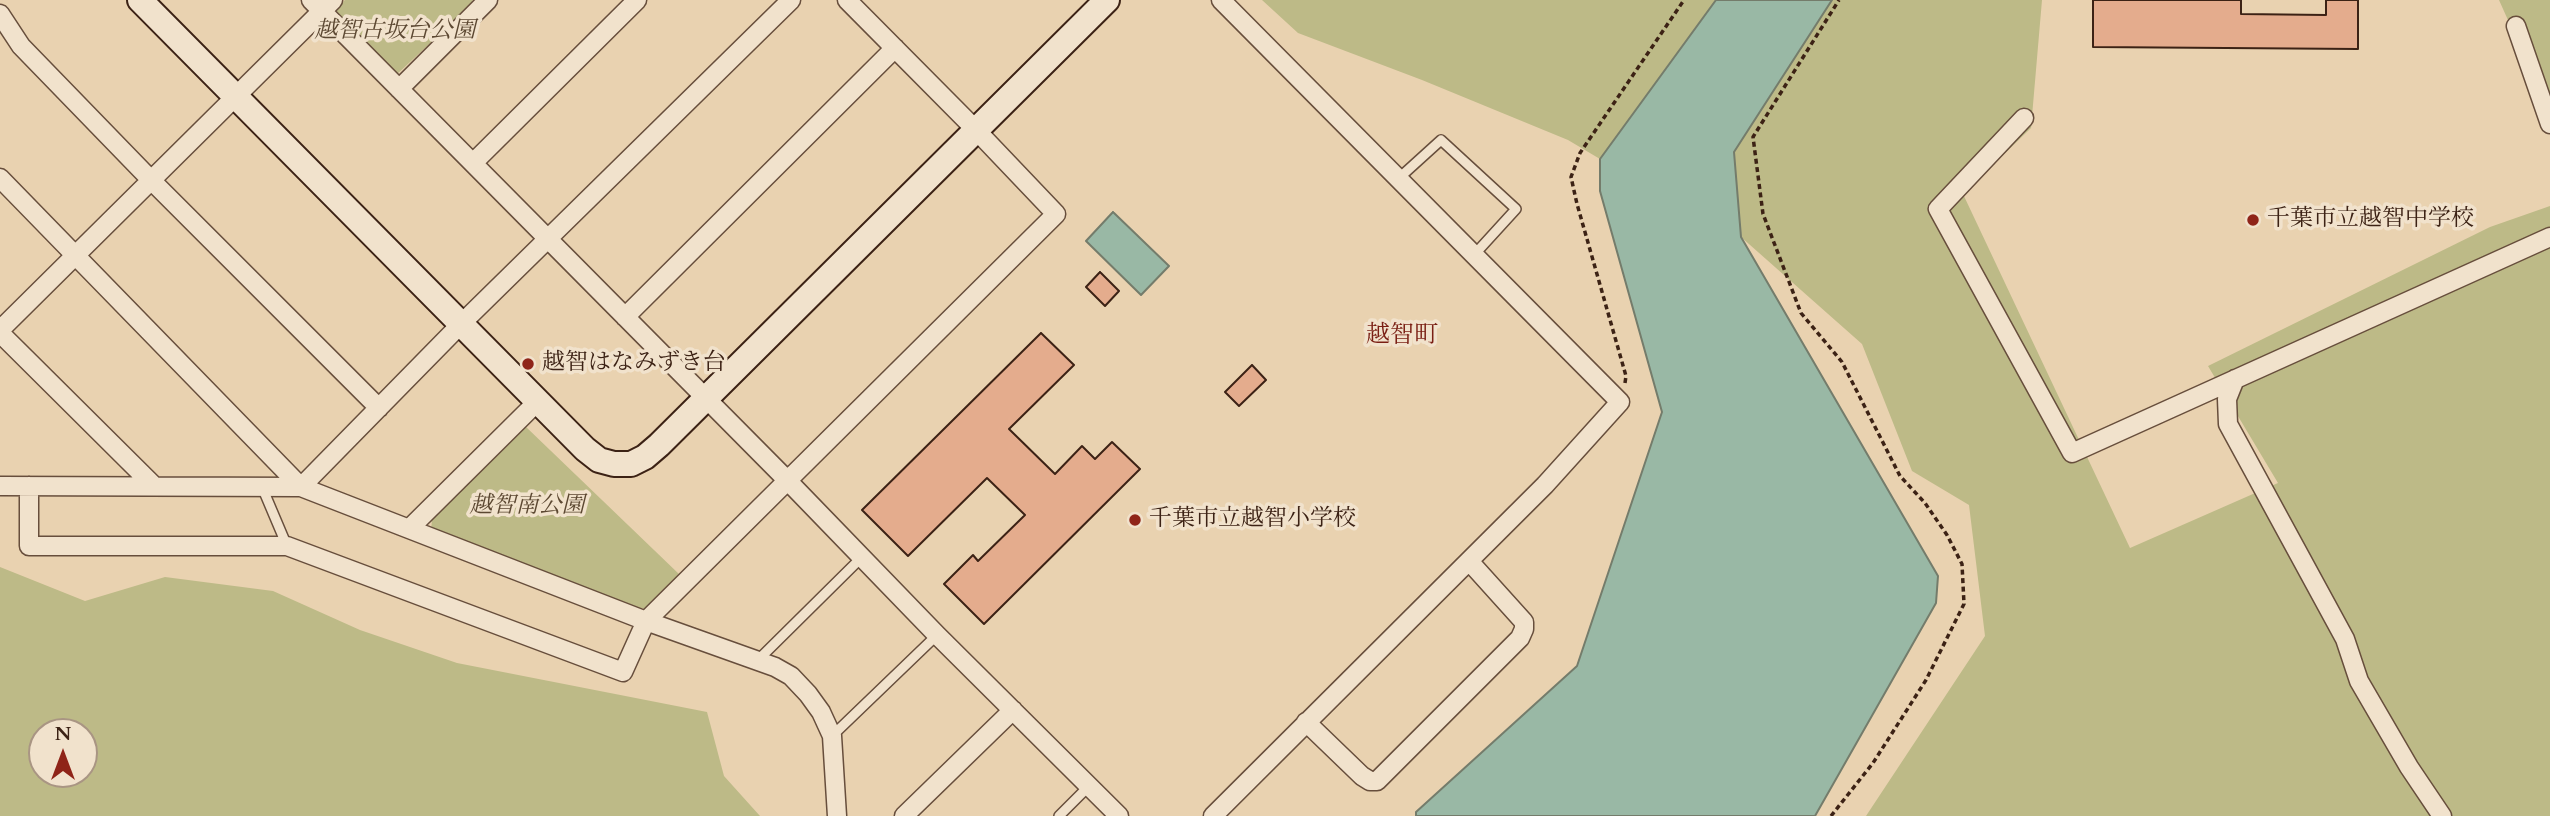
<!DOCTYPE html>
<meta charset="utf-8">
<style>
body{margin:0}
#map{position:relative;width:2550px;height:816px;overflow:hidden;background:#e9d2b0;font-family:Cardo,serif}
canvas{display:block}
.north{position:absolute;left:28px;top:718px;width:70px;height:70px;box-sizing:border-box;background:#f1e2cc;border:2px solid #a99583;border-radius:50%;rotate:0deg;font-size:19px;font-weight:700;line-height:28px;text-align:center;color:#3c2215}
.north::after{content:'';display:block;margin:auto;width:24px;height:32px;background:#8f2418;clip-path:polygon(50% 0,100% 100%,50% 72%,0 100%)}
</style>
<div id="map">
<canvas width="2550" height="816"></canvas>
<div class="north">N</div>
</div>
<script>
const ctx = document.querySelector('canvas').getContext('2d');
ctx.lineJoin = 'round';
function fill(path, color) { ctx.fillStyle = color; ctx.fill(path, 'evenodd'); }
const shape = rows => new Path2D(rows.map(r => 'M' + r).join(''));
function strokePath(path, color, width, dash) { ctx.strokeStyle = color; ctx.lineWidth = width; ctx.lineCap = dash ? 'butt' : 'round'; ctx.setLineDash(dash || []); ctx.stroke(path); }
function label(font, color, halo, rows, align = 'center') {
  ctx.font = font + ' Cardo,"Noto Serif JP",serif'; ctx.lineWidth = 7; ctx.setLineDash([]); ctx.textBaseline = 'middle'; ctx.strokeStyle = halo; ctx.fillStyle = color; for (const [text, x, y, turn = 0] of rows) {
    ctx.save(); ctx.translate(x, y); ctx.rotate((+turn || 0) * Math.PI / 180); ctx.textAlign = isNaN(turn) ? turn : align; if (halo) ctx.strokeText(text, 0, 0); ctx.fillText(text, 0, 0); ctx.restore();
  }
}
const green = shape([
 [345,0,472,0,474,2,394,77,330,14],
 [1262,0,1716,0,1600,159,1568,140,1422,80,1298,33],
 [1832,0,2042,0,2031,128,1963,194,2130,548,2278,483,2208,366,2490,227,2550,206,2550,816,1866,816,1985,636,1969,505,1912,471,1862,344,1741,237,1734,152],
 [2499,0,2550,0,2550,114],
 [525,426,680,575,648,607,636,610,431,532,432,519],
 [0,567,85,601,165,577,273,591,360,630,457,663,707,712,724,776,760,816,0,816],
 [42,732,84,732,84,774,42,774]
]);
const water = shape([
 [1716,0,1832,0,1734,152,1741,237,1938,576,1936,603,1815,816,1416,816,1416,812,1577,666,1662,412,1600,191,1600,159,1716,0],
 [1113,212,1169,266,1141,295,1086,241,1113,212]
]);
const building = shape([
 [2093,0,2241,0,2241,14,2326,15,2326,0,2358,0,2358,49,2093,47,2093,0],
 [1100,272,1119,291,1105,306,1086,287,1100,272],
 [1041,333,1074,365,1009,429,1055,474,1082,446,1095,459,1112,442,1140,469,984,624,944,584,973,555,978,561,1025,515,987,478,908,556,862,510,1041,333],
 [1252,365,1266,380,1239,406,1225,392,1252,365]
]);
const path = shape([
 [1625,383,1626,376,1577,204,1571,177,1580,153,1684,0],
 [1831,816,1873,763,1926,680,1964,604,1962,564,1947,535,1925,503,1900,476,1842,362,1801,313,1763,214,1753,137,1839,0]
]);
const lane = shape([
 [1398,179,1441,140,1516,209,1474,255],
 [262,487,287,546],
 [758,660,861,558],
 [832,736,937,635],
 [1059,816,1089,786]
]);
const street = shape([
 [311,0,787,480,937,635,1119,816],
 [0,14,21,46,151,180,379,408],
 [2516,26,2550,124],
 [399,89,488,0],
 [2024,118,1938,209,2072,453,2550,237],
 [473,163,637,0],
 [0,178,301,487,461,324,791,0],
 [625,317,895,48],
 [0,330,333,0],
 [0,333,154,486],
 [2235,379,2227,399,2228,424,2345,639,2359,681,2409,767,2442,816],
 [0,486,301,487,646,621,775,667,791,676,808,694,821,712,832,736,837,816],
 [29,486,29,546,287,546,623,672,646,621,1056,214,976,130,847,0],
 [410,528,538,401],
 [1306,722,1362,776,1370,781,1377,781,1520,638,1524,629,1524,622,1469,561],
 [904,816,1013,710],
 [1213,816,1545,485,1620,402,1221,0]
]);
const secondary = shape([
 [140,0,585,449,599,460,614,464,631,464,645,457,659,445,1107,0]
]);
const markers = [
 [2253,220,7,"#8f2418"],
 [528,364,7,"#8f2418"],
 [1135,520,7,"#8f2418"]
];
const parkNames = [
 ["越智古坂台公園",395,32],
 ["越智南公園",527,507]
];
const poiNames = [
 ["千葉市立越智中学校",2267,220],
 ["越智はなみずき台",542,364],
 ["千葉市立越智小学校",1149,520]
];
const neighbourhoodNames = [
 ["越智町",1402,336]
];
fill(green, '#bdba87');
fill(water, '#99b8a5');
strokePath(water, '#747c6b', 2);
fill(building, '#e4ac8d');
strokePath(building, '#3c2215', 2);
strokePath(lane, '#674e3c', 12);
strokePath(street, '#674e3c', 21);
strokePath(secondary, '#3c2215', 28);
strokePath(path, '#3c2215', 3.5, [5, 3.5]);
strokePath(lane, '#f1e2cc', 9);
strokePath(street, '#f1e2cc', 18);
strokePath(secondary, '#f1e2cc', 24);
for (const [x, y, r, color] of markers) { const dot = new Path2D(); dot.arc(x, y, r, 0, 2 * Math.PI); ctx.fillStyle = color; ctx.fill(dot); strokePath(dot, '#f1e2cc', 2.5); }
label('italic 23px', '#5c4832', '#f1e2cc', parkNames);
label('23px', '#3c2215', '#f1e2cc', poiNames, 'left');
label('24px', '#7a1f14', '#f1e2cc', neighbourhoodNames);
</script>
